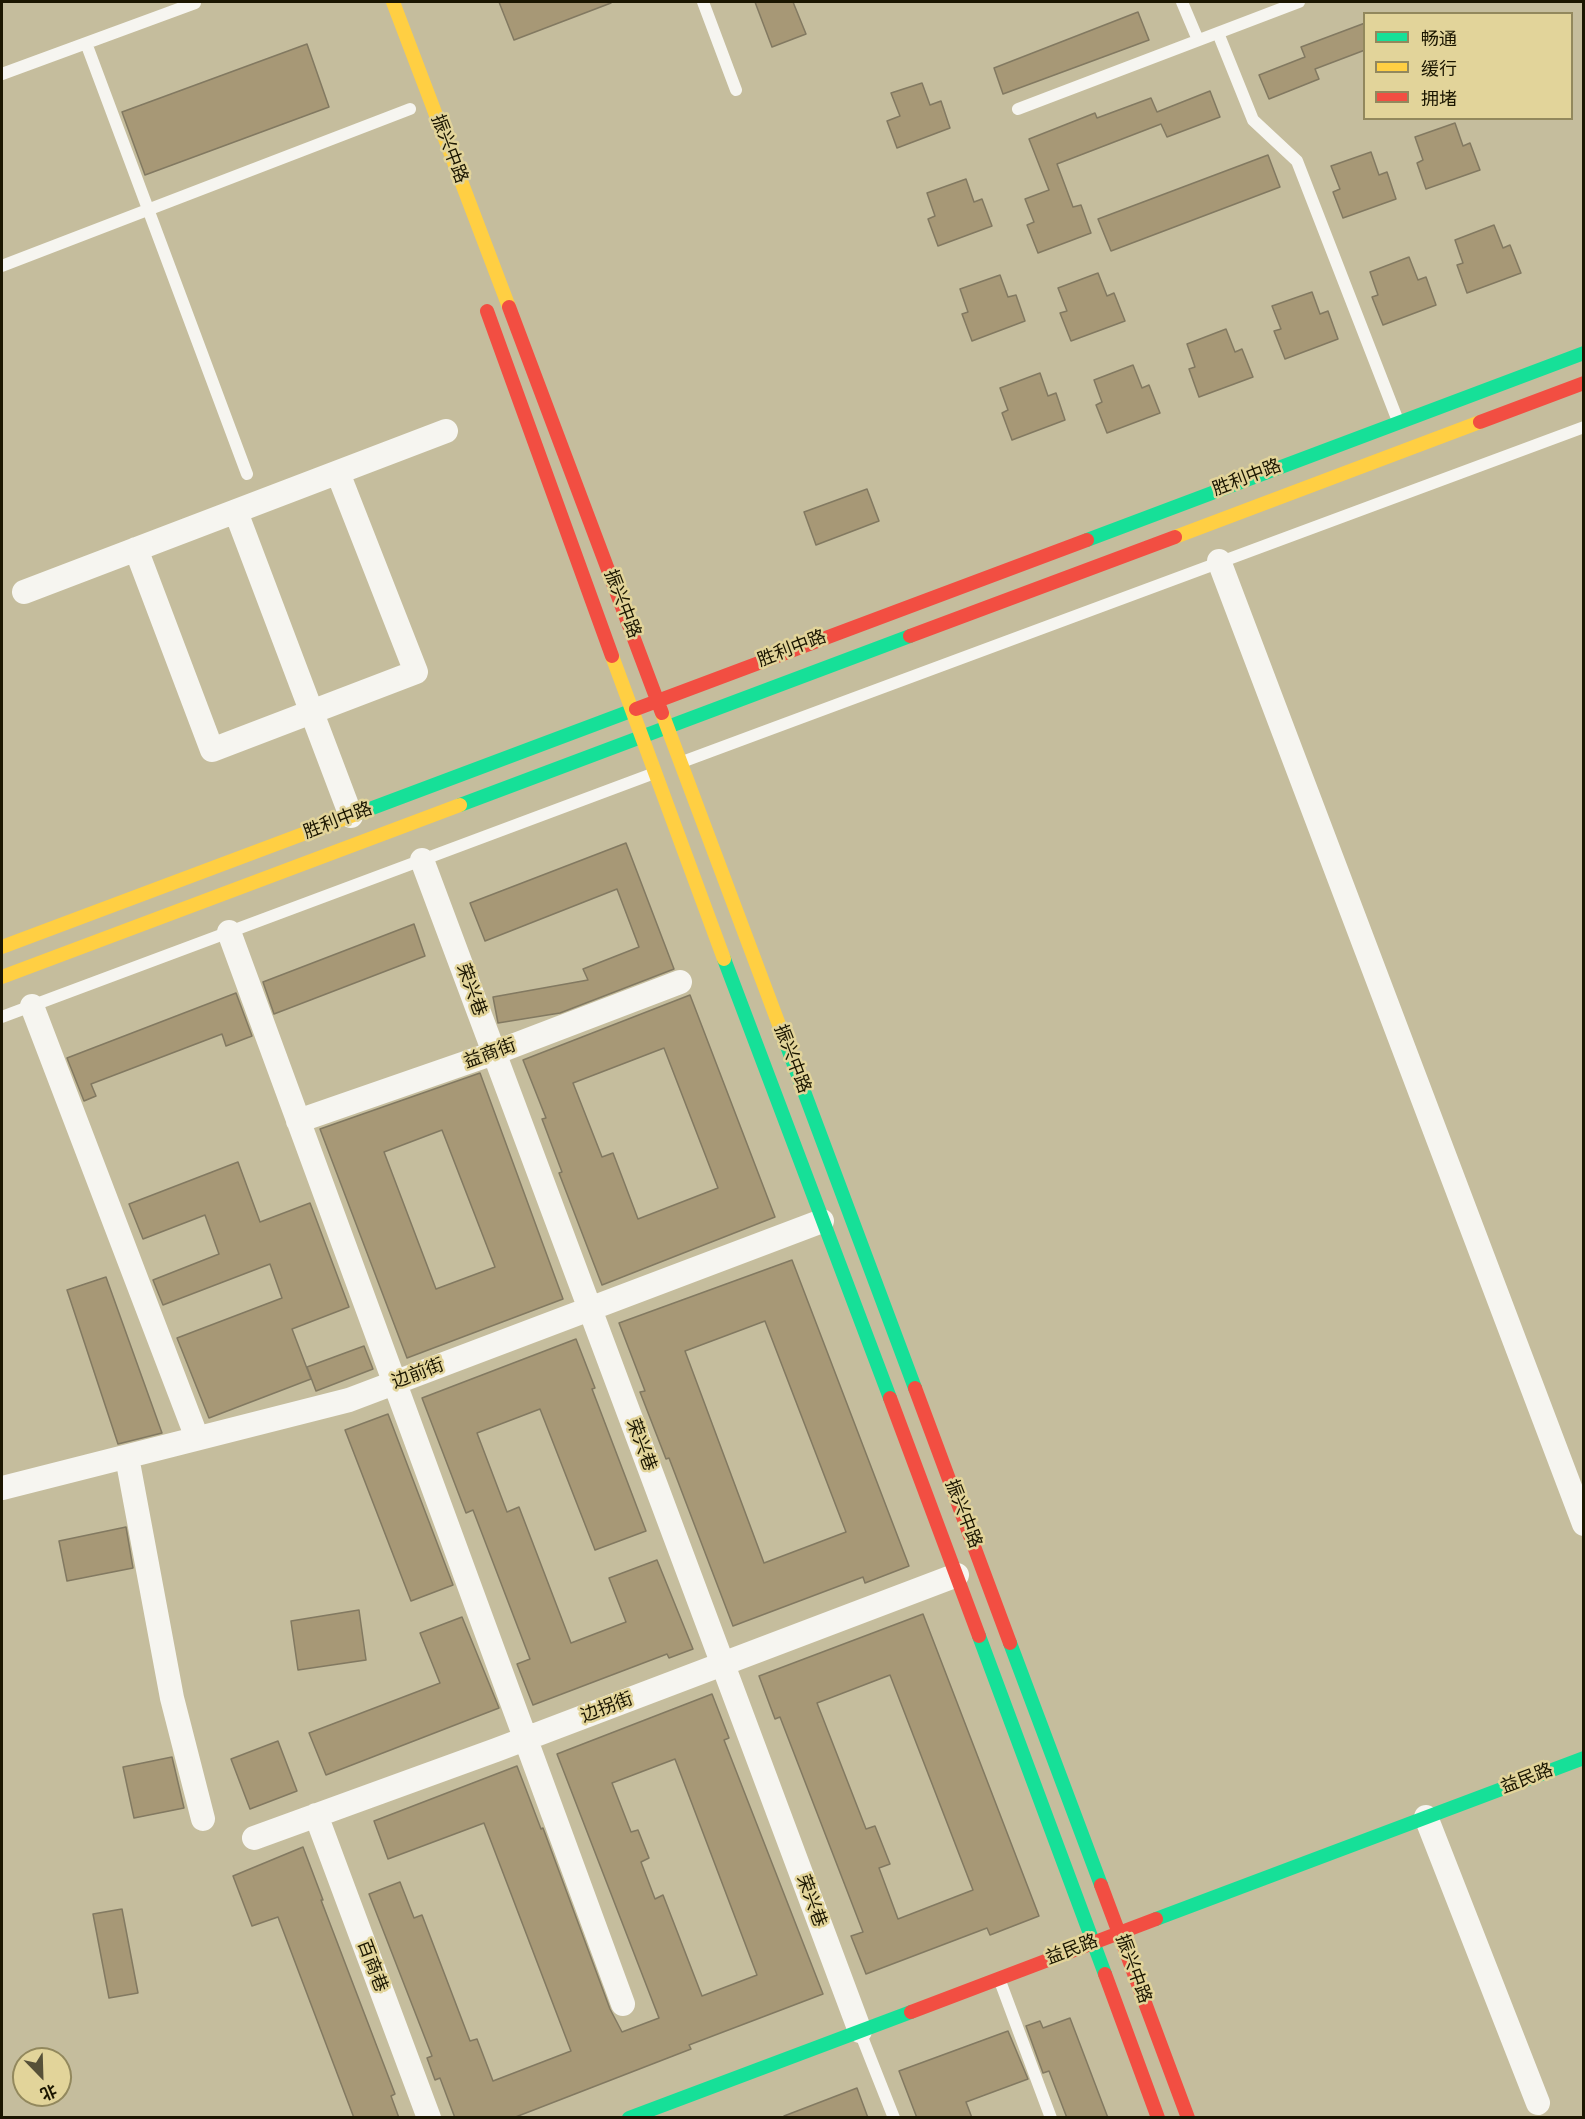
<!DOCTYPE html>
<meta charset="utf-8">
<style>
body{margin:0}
#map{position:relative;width:1585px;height:2119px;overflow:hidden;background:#c5bd9d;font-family:Arial,"Noto Sans SC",sans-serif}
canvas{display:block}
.frame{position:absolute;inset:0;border:3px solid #1b1601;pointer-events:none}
.legend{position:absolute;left:1363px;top:12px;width:210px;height:108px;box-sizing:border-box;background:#e2d49a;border:2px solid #92885d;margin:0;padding:8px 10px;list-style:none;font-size:18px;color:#1b1601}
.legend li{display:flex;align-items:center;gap:12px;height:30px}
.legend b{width:30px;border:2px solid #92885d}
.north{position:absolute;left:12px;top:2047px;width:60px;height:60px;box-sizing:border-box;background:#e2d49a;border:2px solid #92885d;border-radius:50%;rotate:157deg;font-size:16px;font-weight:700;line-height:24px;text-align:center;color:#1b1601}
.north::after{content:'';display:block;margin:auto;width:21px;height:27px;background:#565038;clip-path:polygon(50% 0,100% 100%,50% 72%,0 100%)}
</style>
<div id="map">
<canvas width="1585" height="2119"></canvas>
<div class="frame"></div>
<ul class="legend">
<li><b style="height:8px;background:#16e098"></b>畅通</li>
<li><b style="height:8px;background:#ffcf43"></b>缓行</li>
<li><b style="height:8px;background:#f24e42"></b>拥堵</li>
</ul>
<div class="north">北</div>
</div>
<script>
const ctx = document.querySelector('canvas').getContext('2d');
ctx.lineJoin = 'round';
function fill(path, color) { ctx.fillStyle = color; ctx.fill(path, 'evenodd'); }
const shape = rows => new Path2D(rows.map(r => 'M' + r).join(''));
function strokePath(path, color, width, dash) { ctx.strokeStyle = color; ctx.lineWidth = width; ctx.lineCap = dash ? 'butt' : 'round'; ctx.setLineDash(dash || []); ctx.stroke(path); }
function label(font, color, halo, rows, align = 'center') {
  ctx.font = font + ' Arial,"Noto Sans SC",sans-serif'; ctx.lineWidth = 5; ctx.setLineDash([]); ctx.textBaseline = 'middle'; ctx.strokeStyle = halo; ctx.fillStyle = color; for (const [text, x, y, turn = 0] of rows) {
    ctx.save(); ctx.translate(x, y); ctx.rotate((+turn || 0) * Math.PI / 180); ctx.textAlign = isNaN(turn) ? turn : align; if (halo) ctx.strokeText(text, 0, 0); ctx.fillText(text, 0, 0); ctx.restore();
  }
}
const building = shape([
 [499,2,610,2,611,3,514,40,499,2],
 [755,2,793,2,806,34,772,47,755,2],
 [1138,12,1149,40,1003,94,994,68,1138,12],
 [1365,23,1365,50,1315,69,1319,79,1269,99,1259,75,1305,57,1301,47,1365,23],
 [307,44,329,107,145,175,122,112,307,44],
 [922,83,930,105,941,101,950,128,897,148,887,121,900,116,891,93,922,83],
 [1210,91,1220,117,1167,137,1161,124,1057,164,1073,207,1081,205,1091,233,1038,253,1027,225,1034,222,1025,199,1049,190,1029,139,1095,113,1097,118,1151,98,1157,112,1210,91],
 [1455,123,1463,146,1470,143,1480,170,1426,189,1417,163,1423,160,1415,137,1455,123],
 [1371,152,1379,175,1387,172,1396,199,1343,218,1333,192,1340,189,1331,166,1371,152],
 [1268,155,1280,187,1111,251,1098,219,1268,155],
 [966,179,974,202,982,199,992,226,938,246,928,219,935,216,927,193,966,179],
 [1494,225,1503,248,1510,245,1521,273,1467,293,1457,265,1463,263,1455,240,1494,225],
 [1409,257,1418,280,1426,277,1436,305,1383,325,1372,297,1378,295,1370,272,1409,257],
 [1098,273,1107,296,1114,293,1125,321,1071,341,1060,313,1067,311,1058,288,1098,273],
 [1000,275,1008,297,1016,295,1025,321,972,341,962,314,968,312,960,289,1000,275],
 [1312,292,1320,314,1328,311,1338,339,1285,359,1274,331,1281,329,1272,306,1312,292],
 [1226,329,1235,352,1242,349,1253,377,1199,397,1189,369,1195,367,1187,344,1226,329],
 [1133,365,1142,388,1149,385,1160,413,1107,433,1096,405,1102,402,1094,380,1133,365],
 [1040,373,1048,396,1056,393,1065,420,1012,440,1002,413,1008,410,1000,388,1040,373],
 [867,489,879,521,816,545,804,512,867,489],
 [626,843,674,969,560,1013,498,1023,493,997,588,980,583,969,639,947,617,889,485,941,470,903,626,843],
 [414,924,425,956,274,1014,263,982,414,924],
 [236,993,252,1036,226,1046,222,1034,91,1084,96,1096,84,1101,67,1058,236,993],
 [690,995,775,1217,602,1285,559,1173,562,1172,542,1119,546,1118,523,1060,690,995],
 [664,1048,718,1188,638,1219,613,1153,602,1157,573,1083,664,1048],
 [480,1073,563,1299,407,1358,320,1129,480,1073],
 [442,1130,495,1267,436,1289,384,1152,442,1130],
 [238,1162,260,1222,310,1203,349,1307,292,1329,311,1379,209,1418,177,1338,282,1298,270,1264,163,1305,153,1280,219,1254,205,1215,143,1239,129,1204,238,1162],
 [792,1260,909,1566,865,1583,863,1577,733,1626,669,1458,666,1459,640,1392,645,1391,619,1323,792,1260],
 [765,1321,846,1532,764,1563,685,1351,765,1321],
 [106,1277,162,1433,118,1444,67,1290,106,1277],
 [576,1339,595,1388,592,1389,646,1531,595,1550,540,1409,477,1433,507,1512,519,1507,571,1643,626,1622,609,1578,657,1560,693,1649,669,1658,667,1654,533,1705,517,1664,530,1659,473,1510,466,1513,422,1398,576,1339],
 [364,1346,373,1369,316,1391,307,1367,364,1346],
 [388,1414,453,1585,411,1601,345,1430,388,1414],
 [126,1527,133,1568,67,1581,59,1541,126,1527],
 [359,1610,366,1660,298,1670,291,1621,359,1610],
 [923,1614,1039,1916,990,1935,987,1928,866,1974,851,1936,863,1932,780,1717,775,1719,759,1676,923,1614],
 [890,1675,973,1890,898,1919,879,1868,890,1864,875,1826,866,1829,817,1703,890,1675],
 [462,1617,499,1708,326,1775,309,1733,440,1683,420,1633,462,1617],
 [712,1694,729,1738,724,1740,823,1994,689,2045,691,2049,513,2118,455,2118,440,2078,435,2080,427,2058,432,2056,369,1894,400,1882,414,1918,422,1915,470,2041,477,2039,493,2081,571,2051,484,1823,388,1859,374,1821,517,1766,541,1829,543,1828,610,2009,622,2032,659,2018,557,1754,712,1694],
 [675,1759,757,1975,702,1996,663,1895,655,1899,641,1862,649,1858,638,1830,631,1832,612,1783,675,1759],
 [278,1741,297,1791,250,1809,231,1759,278,1741],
 [172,1757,184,1808,134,1818,123,1767,172,1757],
 [303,1847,323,1900,321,1900,395,2094,391,2096,399,2118,354,2118,278,1917,252,1926,233,1876,303,1847],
 [122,1909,138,1993,109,1998,93,1914,122,1909],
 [1070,2018,1108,2118,1067,2118,1049,2071,1043,2073,1026,2026,1040,2021,1043,2028,1070,2018],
 [1008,2031,1028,2079,966,2102,972,2118,917,2118,899,2071,1008,2031],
 [857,2088,868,2118,784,2118,784,2116,857,2088]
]);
const lane = shape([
 [703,2,736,90],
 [1182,2,1198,40],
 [1218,33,1253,120,1297,161,1398,421],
 [86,43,247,474],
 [2,74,195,3],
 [1018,109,1299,2],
 [2,266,410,109],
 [682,762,1584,427],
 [2,1017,652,774],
 [1000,1981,1051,2118],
 [860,2032,894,2118]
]);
const street = shape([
 [236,512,351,816],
 [136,549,212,750,416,672,338,473],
 [1219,561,1584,1524],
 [24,592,446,431],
 [422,860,860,2031],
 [229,932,623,2004],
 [32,1006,197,1438],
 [298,1121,494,1053,680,982],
 [127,1457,172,1698,203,1819],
 [2,1488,349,1400,822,1221],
 [316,1815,429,2118],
 [1426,1817,1538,2103],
 [254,1838,496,1750,957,1575]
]);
const fast = shape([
 [1087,540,1584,353],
 [460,805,910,636],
 [359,813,636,709],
 [724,959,890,1398],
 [781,1030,915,1388],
 [979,1636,1105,1974],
 [1010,1643,1101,1885],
 [1156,1919,1584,1758],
 [629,2118,911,2012]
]);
const slow = shape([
 [393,2,509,307],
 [1175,537,1480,422],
 [612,656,724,959],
 [662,713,781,1030],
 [2,947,359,813],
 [2,977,460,805]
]);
const jam = shape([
 [509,307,662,713],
 [487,311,612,656],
 [1480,422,1584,383],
 [910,636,1175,537],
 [636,709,1087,540],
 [915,1388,1010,1643],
 [890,1398,979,1636],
 [1101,1885,1188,2118],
 [1105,1974,1158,2118],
 [911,2012,1156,1919]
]);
const streetNames = [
 ["振兴中路",449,149,69],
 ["胜利中路",1247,478,-21],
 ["振兴中路",622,604,69],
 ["胜利中路",792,649,-21],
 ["胜利中路",338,821,-21],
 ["荣兴巷",471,990,70],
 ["益商街",490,1054,-20],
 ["振兴中路",792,1059,69],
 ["边前街",418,1374,-21],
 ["荣兴巷",641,1445,70],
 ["振兴中路",963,1514,69],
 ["边拐街",607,1708,-21],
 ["益民路",1527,1779,-21],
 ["荣兴巷",811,1901,70],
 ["益民路",1072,1950,-21],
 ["百商巷",372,1966,69],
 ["振兴中路",1133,1969,70]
];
fill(building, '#a79876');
strokePath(building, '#827961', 1.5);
strokePath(lane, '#f6f5f0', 12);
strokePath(street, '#f6f5f0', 24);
strokePath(fast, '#16e098', 14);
strokePath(slow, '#ffcf43', 14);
strokePath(jam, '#f24e42', 14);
label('18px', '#1b1601', '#e2d49a', streetNames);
</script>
